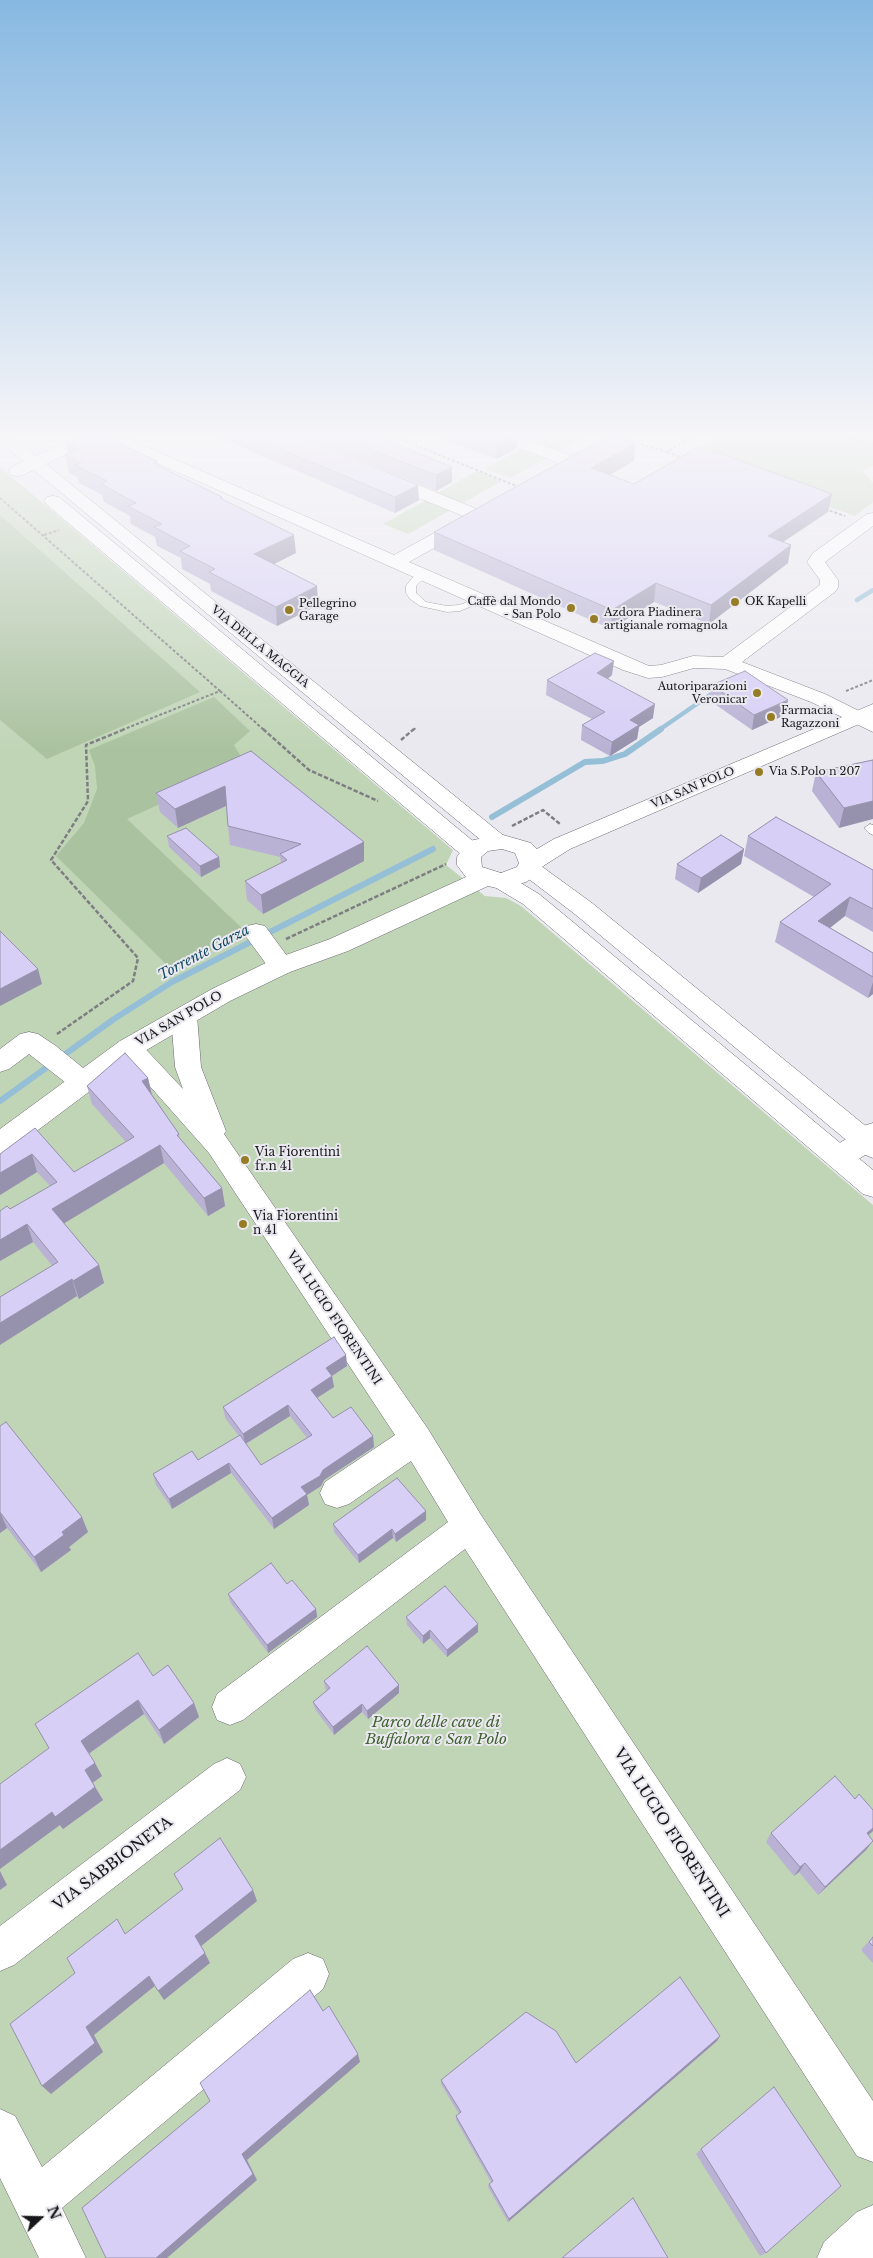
<!DOCTYPE html>
<meta charset="utf-8">
<style>
body{margin:0}
#map{position:relative;width:873px;height:2258px;overflow:hidden;background:#eae9f0;font-family:"Libre Baskerville",serif}
canvas{display:block}
.north{position:absolute;left:15px;top:2193px;width:50px;height:50px;-webkit-text-stroke:4px #eae9f0;paint-order:stroke;rotate:69deg;font-size:14px;font-weight:700;line-height:20px;text-align:center;color:#18171a}
.north::after{content:'';display:block;margin:auto;width:18px;height:22px;background:#18171a;clip-path:polygon(50% 0,100% 100%,50% 72%,0 100%)}
</style>
<div id="map">
<canvas width="873" height="2258"></canvas>
<div class="north">N</div>
</div>
<script>
const ctx = document.querySelector('canvas').getContext('2d');
ctx.lineJoin = 'round';
function fill(path, color) { ctx.fillStyle = color; ctx.fill(path, 'evenodd'); }
const shape = rows => new Path2D(rows.map(r => 'M' + r).join(''));
function strokePath(path, color, width, dash) { ctx.strokeStyle = color; ctx.lineWidth = width; ctx.lineCap = dash ? 'butt' : 'round'; ctx.setLineDash(dash || []); ctx.stroke(path); }
function label(font, color, halo, rows, align = 'center') {
  ctx.font = font + ' "Libre Baskerville",serif'; ctx.lineWidth = 4; ctx.setLineDash([]); ctx.textBaseline = 'middle'; ctx.strokeStyle = halo; ctx.fillStyle = color; for (const [text, x, y, turn = 0] of rows) {
    ctx.save(); ctx.translate(x, y); ctx.rotate((+turn || 0) * Math.PI / 180); ctx.textAlign = isNaN(turn) ? turn : align; if (halo) ctx.strokeText(text, 0, 0); ctx.fillText(text, 0, 0); ctx.restore();
  }
}
const green = shape([
 [549,434,589,434,558,451,533,442],
 [723,434,873,434,873,465,863,471,873,483,873,502,855,516,684,456],
 [525,447,549,457,510,478,485,469],
 [0,467,453,850,446,865,485,896,506,898,521,906,873,1205,873,2258,0,2258],
 [477,471,502,481,461,504,436,494],
 [426,500,451,510,408,534,383,524]
]);
const forest = shape([
 [0,515,200,692,47,759,0,720],
 [214,697,250,731,234,745,246,765,127,819,247,933,171,969,56,856,84,823,97,789,95,766,89,750]
]);
const streamFar1 = shape([
 [857,600,873,590],
 [659,730,717,690]
]);
const stream = shape([
 [492,817,585,762,603,761,625,754,661,729],
 [0,1101,114,1019,172,982,433,849]
]);
const pathFar1 = shape([
 [387,434,519,487],
 [837,434,873,445],
 [641,444,667,452,696,434],
 [667,452,685,459],
 [0,498,220,691,122,730],
 [825,509,845,516],
 [44,535,59,530],
 [220,691,264,730],
 [846,691,873,680],
 [413,730,417,727]
]);
const path = shape([
 [263,729,309,770,378,801],
 [401,740,414,729],
 [512,826,543,810,560,824],
 [286,939,446,864],
 [57,1034,133,981,138,958,51,860,88,801,86,745,125,729]
]);
const service = shape([
 [422,572,427,575,416,586,416,593,426,602,447,606,459,605,481,597,486,600,460,611,447,612,420,606,410,599,406,593,406,586,412,578,422,572],
 [870,824,873,825,873,835,869,833,864,828,870,824]
]);
const minor = shape([
 [85,434,117,434,394,555,460,519,468,518,377,481,375,477,377,473,389,473,484,512,487,516,484,520,473,520,475,523,472,527,409,562,649,666,661,665,693,656,723,657,820,585,820,580,807,562,813,553,867,514,873,513,873,526,825,562,838,580,838,587,836,591,742,662,825,694,873,718,873,732,811,702,725,669,694,668,662,677,648,678,623,670,101,438,23,475,17,476,11,475,9,471,11,467,85,434],
 [489,434,511,434,580,459,582,463,580,467,568,467,491,437,489,434],
 [616,434,635,434,633,437,593,460,581,460,579,456,581,452,616,434],
 [256,924,265,926,290,960,293,966,290,972,281,974,272,972,247,938,244,932,247,926,256,924],
 [184,1007,193,1010,197,1016,201,1067,226,1131,224,1134,428,1429,481,1515,873,2101,873,2162,857,2156,465,1549,243,1720,230,1725,217,1720,212,1707,217,1694,448,1522,411,1461,349,1504,337,1508,325,1504,320,1493,325,1482,395,1435,209,1153,116,1048,120,1041,129,1039,138,1041,183,1089,175,1067,171,1016,175,1010,184,1007],
 [29,1032,38,1034,56,1046,93,1076,97,1083,93,1090,84,1093,75,1090,29,1054,9,1069,0,1072,0,1049,20,1034,29,1032],
 [873,1123,873,1150,849,1165,839,1168,829,1165,825,1157,829,1149,855,1134,863,1126,873,1123],
 [227,1758,240,1764,246,1777,240,1790,14,1965,0,1971,0,1926,214,1764,227,1758],
 [308,1953,323,1959,329,1974,323,1989,62,2208,86,2258,39,2258,0,2178,0,2109,15,2116,42,2167,293,1959,308,1953],
 [873,2205,873,2258,817,2258,824,2242,857,2212,873,2205]
]);
const tertiary = shape([
 [0,434,9,434,504,836,507,841,504,846,496,848,488,846,0,442,0,434],
 [53,496,59,497,480,847,484,852,480,857,472,859,464,857,47,505,44,501,47,497,53,496],
 [529,861,537,863,592,903,873,1132,873,1158,863,1154,576,915,521,873,517,868,521,863,529,861],
 [501,873,509,876,539,894,873,1170,873,1197,863,1194,523,904,493,886,489,881,493,876,501,873]
]);
const secondary = shape([
 [873,704,873,718,570,849,540,868,534,877,526,882,501,889,488,886,348,951,290,972,230,1001,138,1055,10,1151,0,1155,0,1129,120,1041,212,989,272,960,330,939,466,877,457,865,457,857,464,847,473,840,503,835,531,843,537,849,554,839,873,704],
 [502,849,515,853,519,863,517,867,501,873,482,867,481,857,488,851,502,849]
]);
const wall = shape([
 [211,434,294,434,419,500,395,513],
 [295,434,372,434,452,482,436,491],
 [431,434,551,434,547,436,543,434,532,440,516,434,516,449,496,459],
 [66,443,157,461,157,465,222,499,296,553,274,564,318,605,277,626,211,591,210,584,182,569,181,558,157,546,155,537,131,524,130,516,104,502,102,495,79,483,78,477,69,473,65,455,68,454],
 [635,443,634,461,609,475,634,484,832,494,828,512,783,542,791,545,788,563,709,624,654,602,611,629,434,550,434,532],
 [612,675,608,679,653,718,639,727,637,739,610,756,581,740,582,725,592,719,546,695,547,680],
 [712,685,785,715,752,730,709,700],
 [251,751,364,842,364,861,263,914,247,900,245,881,281,863,280,857,230,845,228,826,226,806,178,828,160,812,156,793],
 [873,760,839,828,812,791,816,772],
 [167,836,219,857,220,867,201,877,169,847],
 [748,836,873,870,873,932,845,916,830,928,873,953,873,994,868,998,775,942,780,922,814,897,744,856],
 [744,849,741,864,698,893,675,879,677,864],
 [148,1078,152,1094,179,1134,180,1139,222,1188,225,1206,208,1216,164,1163,64,1223,99,1265,104,1283,79,1299,33,1242,0,1261,0,1211,10,1209,50,1186,37,1172,0,1195,35,1128,74,1172,126,1142,92,1104,87,1086],
 [346,1355,347,1366,332,1376,334,1387,317,1398,333,1418,373,1436,374,1447,324,1480,321,1486,307,1495,309,1505,274,1529,231,1473,172,1509,156,1485,153,1474,198,1460,239,1436,225,1418,223,1407],
 [290,1416,307,1438,261,1465,246,1444],
 [0,1426,88,1532,69,1547,71,1550,41,1572,7,1528,0,1533],
 [426,1511,426,1520,396,1542,393,1538,359,1563,334,1532,333,1524],
 [287,1584,316,1609,317,1617,268,1653,230,1602,228,1594],
 [406,1617,478,1624,478,1632,447,1657,430,1638,423,1644,407,1625],
 [153,1676,194,1703,199,1717,164,1744,144,1714,89,1754,102,1776,93,1783,103,1800,63,1829,60,1825,0,1784],
 [324,1681,399,1685,399,1693,368,1719,362,1712,334,1735,315,1709,313,1702,327,1691,325,1688],
 [873,1810,873,1831,868,1835,866,1850,818,1895,799,1872,794,1876,766,1842,771,1833],
 [873,1937,873,1963,861,1950],
 [720,2036,717,2041,508,2222,488,2187,489,2184,491,2182,456,2120,456,2116,459,2114,441,2084,441,2080,576,2063],
 [701,2149,766,2253,760,2256,696,2154]
]);
const shadedWall = shape([
 [517,434,516,449,496,459,497,444],
 [533,434,543,434,532,440],
 [635,443,634,461,590,486,591,468],
 [452,467,452,482,436,491,436,475],
 [418,485,419,500,395,513,395,497],
 [832,494,828,512,765,554,768,536],
 [294,535,296,553,256,573,254,554],
 [791,545,788,563,709,624,711,605],
 [656,583,654,602,611,629,612,610],
 [317,586,318,605,277,626,276,607],
 [614,661,612,675,596,687,597,673],
 [788,700,785,715,752,730,754,715],
 [655,704,653,718,639,727,637,739,610,756,612,742,630,720],
 [225,786,228,805,178,828,175,809],
 [873,801,873,819,839,828,844,808],
 [364,842,364,861,263,914,261,895],
 [744,849,741,864,698,893,701,878],
 [219,857,220,867,201,877,200,866],
 [850,897,845,916,813,941,818,921],
 [38,969,42,984,0,1006,0,989],
 [873,982,873,994,868,998],
 [148,1078,152,1096,142,1081],
 [160,1145,164,1163,58,1227,52,1209],
 [32,1154,37,1172,0,1195,0,1173],
 [222,1188,225,1206,208,1216,204,1198],
 [27,1224,33,1242,0,1261,0,1240],
 [99,1265,104,1283,79,1299,73,1281],
 [72,1279,77,1296,0,1345,0,1323],
 [346,1355,347,1366,327,1379,326,1368],
 [332,1376,334,1387,312,1401,311,1390],
 [288,1405,290,1416,245,1444,243,1434],
 [373,1436,374,1447,324,1480,321,1486,307,1495,309,1505,274,1529,272,1518,301,1487,323,1470],
 [229,1463,231,1473,172,1509,169,1499],
 [426,1511,426,1520,396,1542,395,1534],
 [0,1512,7,1528,0,1533],
 [82,1517,88,1532,69,1547,71,1550,41,1572,34,1557,62,1532],
 [392,1529,393,1538,359,1563,358,1555],
 [316,1609,317,1617,268,1653,267,1645],
 [478,1624,478,1632,447,1657,447,1650],
 [430,1630,430,1638,423,1644,423,1636],
 [399,1685,399,1693,368,1719,367,1711],
 [138,1700,144,1714,88,1754,81,1741],
 [194,1703,199,1717,164,1744,159,1730],
 [362,1704,362,1712,334,1735,333,1727],
 [95,1763,102,1776,92,1783,85,1770],
 [95,1787,103,1800,63,1829,60,1825,0,1869,0,1850,52,1812],
 [873,1828,873,1831,860,1843,867,1833],
 [873,1841,866,1850,818,1895,825,1887],
 [805,1863,799,1872,794,1876,800,1867],
 [0,1871,7,1885,0,1890],
 [253,1890,257,1901,200,1947,195,1936],
 [205,1953,210,1963,164,2000,158,1991],
 [149,1976,156,1985,94,2035,103,2052,51,2094,42,2086,86,2027],
 [720,2036,717,2041,508,2222,509,2219],
 [358,2054,360,2062,247,2160,257,2180,167,2258,156,2258,242,2154]
]);
const building = shape([
 [91,434,99,434,157,461,153,463,222,497,220,498,294,535,254,554,317,586,276,607,209,572,215,569,180,551,190,546,154,527,162,524,128,506,136,503,101,484,107,481,75,465,81,463,65,455,78,449,66,443,91,434],
 [245,434,294,434,418,485,395,497,245,434],
 [331,434,372,434,452,467,436,475,331,434],
 [469,434,517,434,497,444,469,434],
 [612,434,635,443,591,468,634,484,700,446,832,494,768,536,791,545,711,605,656,583,612,610,434,532,612,434],
 [595,653,614,661,597,673,655,704,630,720,639,725,612,742,582,725,605,712,547,680,595,653],
 [745,671,788,700,754,715,712,685,745,671],
 [251,751,364,842,261,895,245,881,287,860,280,854,301,844,228,826,225,786,175,809,156,793,251,751],
 [873,760,873,801,844,808,816,772,873,760],
 [776,817,873,870,873,909,850,897,818,921,873,953,873,977,780,922,831,884,748,836,776,817],
 [186,828,219,857,200,866,167,836,186,828],
 [721,835,744,849,701,878,677,864,721,835],
 [0,931,38,969,0,989,0,931],
 [125,1053,148,1078,142,1081,179,1134,177,1135,222,1188,204,1198,160,1145,52,1209,99,1265,73,1281,72,1279,0,1323,0,1297,58,1262,27,1224,0,1240,0,1211,7,1206,10,1209,57,1182,32,1154,0,1173,0,1154,35,1128,74,1172,134,1137,87,1086,125,1053],
 [334,1337,346,1355,326,1368,332,1376,311,1390,333,1418,351,1407,373,1436,323,1470,320,1476,301,1487,307,1494,272,1518,229,1463,169,1499,153,1474,192,1451,198,1460,240,1435,261,1465,312,1435,288,1405,243,1434,223,1407,334,1337],
 [6,1422,82,1517,62,1532,64,1535,34,1557,0,1512,0,1426,6,1422],
 [397,1478,426,1511,395,1534,392,1529,358,1555,333,1524,397,1478],
 [271,1563,287,1584,292,1580,316,1609,267,1645,228,1594,271,1563],
 [445,1586,478,1624,447,1650,430,1630,423,1636,406,1617,445,1586],
 [367,1646,399,1685,367,1711,362,1704,333,1727,313,1702,330,1688,324,1681,367,1646],
 [138,1653,153,1676,168,1665,194,1703,159,1730,138,1700,81,1741,95,1763,85,1770,95,1787,55,1817,52,1812,0,1850,0,1784,49,1748,35,1724,138,1653],
 [835,1776,855,1799,859,1794,873,1810,873,1828,867,1833,873,1841,825,1887,805,1863,800,1867,771,1833,835,1776],
 [220,1838,253,1890,195,1936,205,1953,158,1991,149,1976,86,2027,95,2043,42,2086,10,2024,75,1973,67,1958,117,1919,125,1934,183,1889,174,1874,220,1838],
 [873,1937,873,1946,869,1942,873,1937],
 [680,1977,720,2036,509,2219,489,2184,493,2181,456,2116,461,2112,441,2080,526,2012,556,2031,576,2063,680,1977],
 [310,1990,323,2011,329,2006,358,2054,242,2154,253,2174,156,2258,106,2258,82,2208,210,2101,200,2083,310,1990],
 [774,2087,841,2186,766,2253,701,2149,774,2087],
 [633,2198,668,2258,562,2258,633,2198]
]);
const markers = [
 [735,602,5,"#967d25"],
 [571,608,5,"#967d25"],
 [289,610,5,"#967d25"],
 [594,619,5,"#967d25"],
 [757,693,5,"#967d25"],
 [771,717,5,"#967d25"],
 [759,772,5,"#967d25"],
 [245,1160,5,"#967d25"],
 [243,1224,5,"#967d25"]
];
const farPoinames = [
 ["Caffè dal Mondo",561,602,"right"],
 ["- San Polo",561,615,"right"],
 ["OK Kapelli",745,602],
 ["Pellegrino",299,604],
 ["Garage",299,617],
 ["Azdora Piadinera",604,613],
 ["artigianale romagnola",604,626],
 ["Autoriparazioni",747,687,"right"],
 ["Veronicar",747,700,"right"],
 ["Farmacia",781,711],
 ["Ragazzoni",781,724],
 ["Via S.Polo n 207",769,772]
];
const farStreetnames = [
 ["VIA DELLA MAGGIA",260,647,39],
 ["VIA SAN POLO",693,788,-23]
];
const streetNames = [
 ["VIA SAN POLO",179,1019,-30],
 ["VIA LUCIO FIORENTINI",334,1318,56]
];
const poiNames = [
 ["Via Fiorentini",255,1153],
 ["fr.n 41",255,1167],
 ["Via Fiorentini",253,1217],
 ["n 41",253,1231]
];
const waterNames = [
 ["Torrente Garza",204,953,-28]
];
const nearParknames = [
 ["Parco delle cave di",436,1723],
 ["Buffalora e San Polo",436,1740]
];
const nearStreetnames = [
 ["VIA LUCIO FIORENTINI",671,1833,57],
 ["VIA SABBIONETA",113,1864,-37]
];
fill(green, '#c0d5b6');
fill(forest, '#aac29f');
strokePath(streamFar1, '#95bfd6', 4.5);
strokePath(stream, '#95bfd6', 6);
strokePath(service, '#6a6970', 1);
strokePath(minor, '#6a6970', 1);
strokePath(tertiary, '#6a6970', 1);
strokePath(secondary, '#6a6970', 1);
strokePath(pathFar1, '#7e7d82', 2, [3, 2]);
strokePath(path, '#7e7d82', 2.5, [4.5, 2]);
fill(service, '#fff');
fill(minor, '#fff');
fill(tertiary, '#fff');
fill(secondary, '#fff');
fill(wall, '#b9b2d4');
fill(shadedWall, '#9691ac');
fill(building, '#d7cff6');
strokePath(building, '#9691ac', 1);
const sky = ctx.createLinearGradient(0, 0, 0, 750);
sky.addColorStop(0, '#87b8e1');
sky.addColorStop(0.58, '#f6f5f8');
sky.addColorStop(1, '#f6f5f800');
ctx.fillStyle = sky;
ctx.fillRect(0, 0, 873, 750);
for (const [x, y, r, color] of markers) { const dot = new Path2D(); dot.arc(x, y, r, 0, 2 * Math.PI); ctx.fillStyle = color; ctx.fill(dot); strokePath(dot, '#eae9f0', 2); }
label('11px', '#18171a', '#eae9f0', farPoinames, 'left');
label('11px', '#18171a', '#eae9f0', farStreetnames);
label('12px', '#18171a', '#eae9f0', streetNames);
label('12px', '#18171a', '#eae9f0', poiNames, 'left');
label('italic 14px', '#144b62', '#eae9f0', waterNames);
label('italic 15px', '#416230', '#eae9f0', nearParknames);
label('15px', '#18171a', '#eae9f0', nearStreetnames);
</script>
